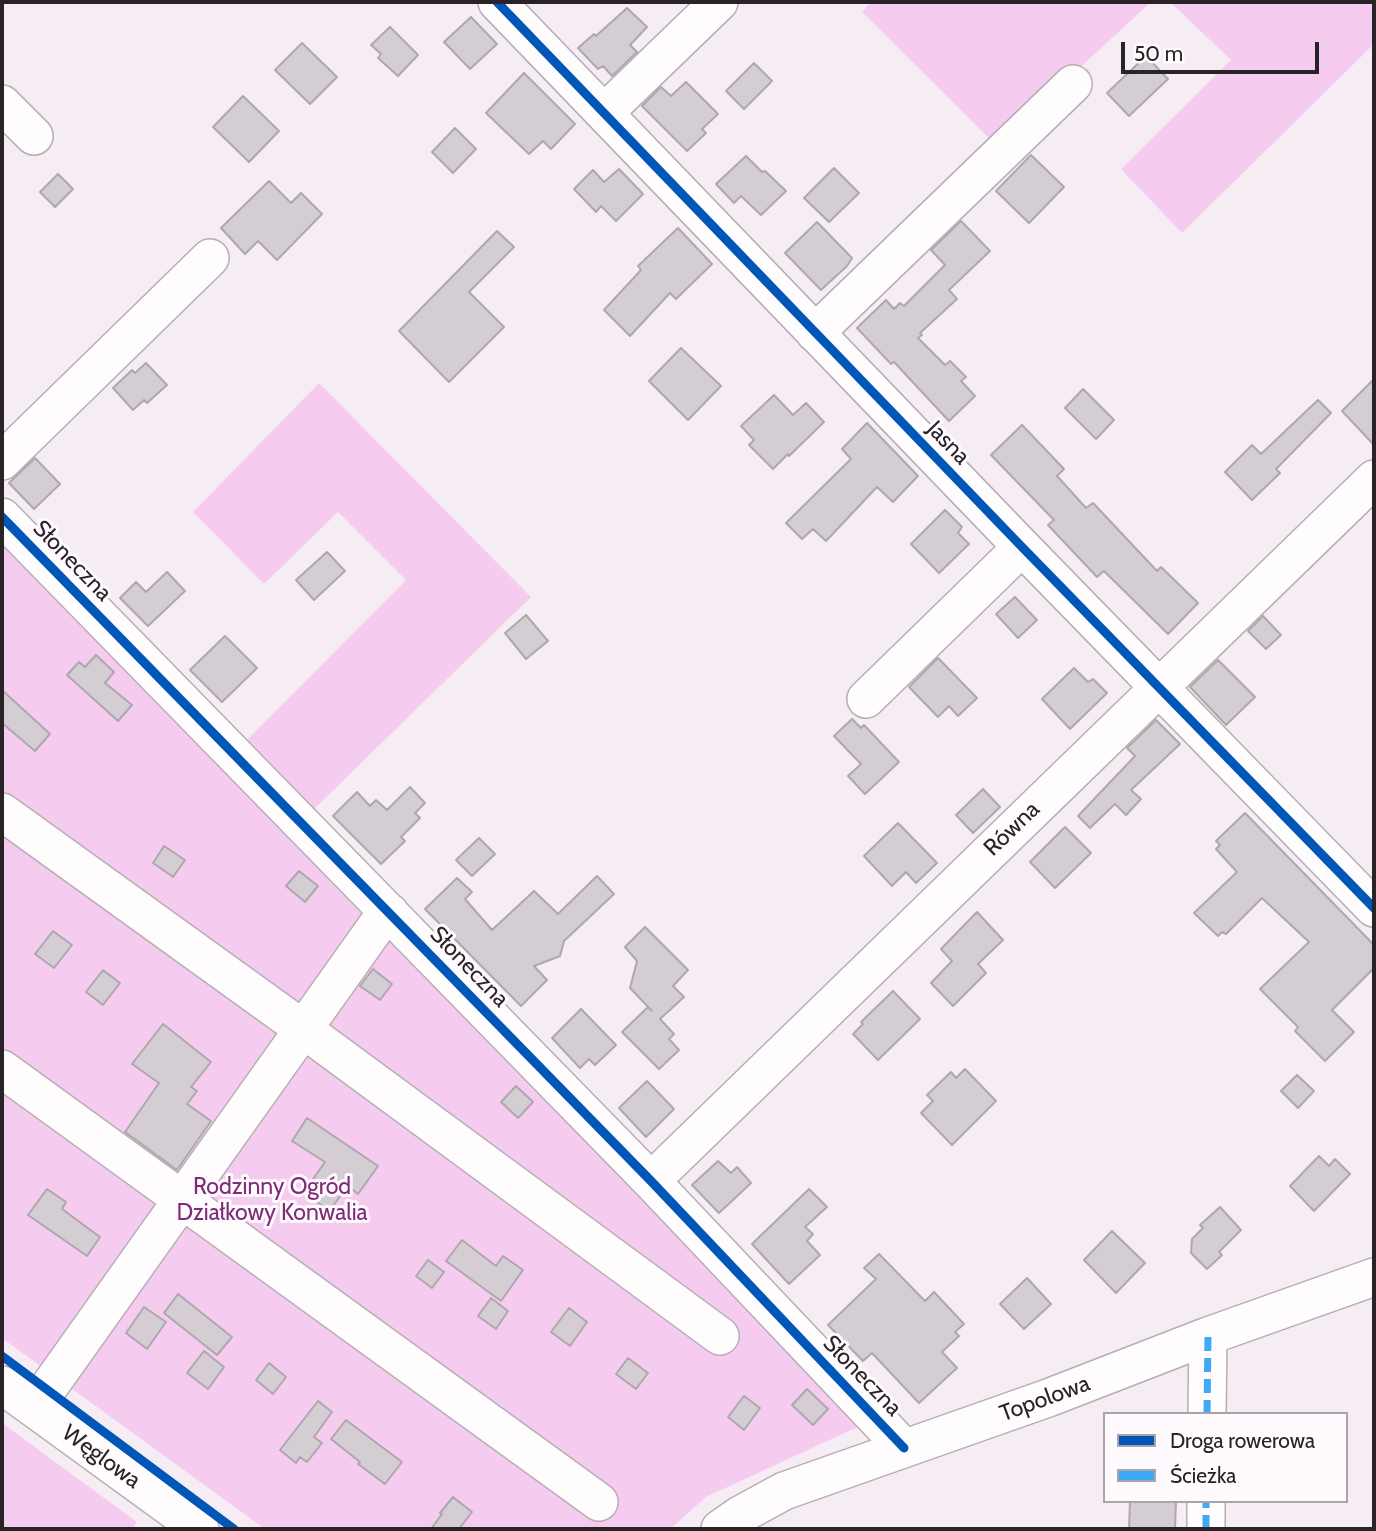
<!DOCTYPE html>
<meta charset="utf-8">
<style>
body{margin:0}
#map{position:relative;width:1376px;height:1531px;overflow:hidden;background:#f6ecf4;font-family:Cabin,sans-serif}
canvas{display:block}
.frame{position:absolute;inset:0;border:4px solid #292328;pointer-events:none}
.legend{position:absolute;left:1103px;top:1412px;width:245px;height:91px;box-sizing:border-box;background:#fefafd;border:2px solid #a9a4a8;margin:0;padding:9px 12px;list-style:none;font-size:21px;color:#292328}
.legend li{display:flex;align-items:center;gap:14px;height:35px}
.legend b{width:35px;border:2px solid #a9a4a8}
.scale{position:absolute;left:1121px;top:42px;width:198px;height:32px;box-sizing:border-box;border:4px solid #292328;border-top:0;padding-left:9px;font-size:21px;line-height:24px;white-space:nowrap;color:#292328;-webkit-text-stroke:5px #fefafd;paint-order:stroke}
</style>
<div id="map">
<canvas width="1376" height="1531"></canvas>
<div class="frame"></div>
<ul class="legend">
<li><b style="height:9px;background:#0057b8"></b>Droga rowerowa</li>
<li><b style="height:9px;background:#3fa9f5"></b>Ścieżka</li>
</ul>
<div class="scale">50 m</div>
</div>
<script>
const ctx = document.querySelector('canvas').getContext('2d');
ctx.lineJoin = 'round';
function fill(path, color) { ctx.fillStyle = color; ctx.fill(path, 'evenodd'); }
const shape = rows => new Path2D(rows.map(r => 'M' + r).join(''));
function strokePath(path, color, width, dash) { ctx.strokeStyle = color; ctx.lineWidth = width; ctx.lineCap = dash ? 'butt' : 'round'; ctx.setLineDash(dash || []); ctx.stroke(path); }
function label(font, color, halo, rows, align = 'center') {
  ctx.font = font + ' Cabin,sans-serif'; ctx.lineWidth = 6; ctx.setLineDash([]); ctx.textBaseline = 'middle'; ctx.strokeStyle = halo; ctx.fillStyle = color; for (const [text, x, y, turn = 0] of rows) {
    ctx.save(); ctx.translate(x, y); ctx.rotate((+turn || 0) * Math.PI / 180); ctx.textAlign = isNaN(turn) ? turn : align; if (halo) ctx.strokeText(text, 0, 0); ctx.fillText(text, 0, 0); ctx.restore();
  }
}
const green = shape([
 [871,2,1151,2,996,145,862,12],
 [1170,2,1374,2,1374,44,1182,233,1121,169,1231,60],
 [319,383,531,597,311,812,244,743,406,580,338,512,264,584,193,512],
 [5,540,864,1424,706,1497,670,1529,265,1529,2,1338,2,545],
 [2,1423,137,1522,132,1529,2,1529]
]);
const building = shape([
 [627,8,647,27,630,45,637,52,612,76,603,66,598,69,578,48,594,34,596,36,627,8],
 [471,17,497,44,470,69,444,42,471,17],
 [390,27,418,55,398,76,378,58,381,54,371,45,390,27],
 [302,43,337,77,310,104,275,70,302,43],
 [1146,56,1168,79,1129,116,1107,93,1146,56],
 [754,63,772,81,744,109,726,91,754,63],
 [524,73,575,124,551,149,543,141,529,154,486,113,524,73],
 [686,82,718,114,702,129,706,133,687,151,642,106,661,87,671,96,686,82],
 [243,96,279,131,249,162,213,127,243,96],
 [455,128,476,149,453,173,432,152,455,128],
 [1031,155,1064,187,1029,223,996,191,1031,155],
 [746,156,762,172,765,171,786,191,761,215,741,196,734,203,716,184,746,156],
 [834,168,859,193,829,222,804,198,834,168],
 [619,169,643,194,616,221,601,206,596,212,574,189,593,170,604,182,619,169],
 [58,174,73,189,55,207,40,192,58,174],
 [269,181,291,203,301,193,322,214,277,260,258,241,245,254,221,228,269,181],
 [961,221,990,251,949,290,957,299,920,333,922,335,918,338,945,365,950,361,966,377,961,381,975,396,949,421,894,362,891,364,857,328,886,300,894,309,900,303,904,306,945,265,931,250,961,221],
 [817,222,852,258,847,266,821,290,785,253,817,222],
 [678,228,712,264,676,299,670,293,630,336,604,310,641,270,638,266,678,228],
 [497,231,514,247,469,292,504,327,449,382,399,331,497,231],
 [681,348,721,386,688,420,649,381,681,348],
 [146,363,167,385,147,403,144,400,133,410,113,388,132,370,135,373,146,363],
 [1374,379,1374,445,1342,411,1374,379],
 [1083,389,1114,420,1096,439,1065,408,1083,389],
 [774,395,793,415,806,403,824,422,789,456,788,454,773,469,749,445,754,440,741,426,774,395],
 [1318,400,1331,413,1276,469,1280,473,1252,500,1225,472,1252,445,1261,454,1318,400],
 [867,423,918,476,893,502,877,487,826,541,813,529,802,539,786,523,851,459,842,449,867,423],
 [1022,425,1064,469,1057,476,1086,508,1093,503,1157,571,1161,567,1198,603,1168,634,1104,571,1097,577,1048,525,1054,520,991,455,1022,425],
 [35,458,60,484,34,509,9,483,35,458],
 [945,510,962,527,958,533,969,544,939,573,911,544,945,510],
 [327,552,345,571,314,600,296,580,327,552],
 [167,572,185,591,148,626,120,598,136,582,146,592,167,572],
 [1015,597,1037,620,1018,638,996,614,1015,597],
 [526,615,548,641,526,659,505,633,526,615],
 [1263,616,1281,635,1266,649,1248,631,1263,616],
 [225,636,257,668,222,702,190,670,225,636],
 [96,655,114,672,105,683,132,705,118,721,67,675,79,662,85,667,96,655],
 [938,658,977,698,958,716,949,706,938,717,909,687,938,658],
 [1218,660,1255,697,1226,725,1190,687,1218,660],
 [1074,668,1088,682,1093,679,1107,693,1070,729,1042,699,1074,668],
 [2,690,50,734,35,751,2,723,2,690],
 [852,719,861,728,864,725,899,762,865,794,848,776,861,764,834,736,852,719],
 [1156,720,1180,744,1131,790,1141,799,1126,815,1115,804,1090,828,1078,816,1135,756,1127,748,1156,720],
 [410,787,425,803,415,813,420,818,401,837,405,841,381,864,333,816,357,792,370,806,376,800,387,810,410,787],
 [983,789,1000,807,973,833,956,815,983,789],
 [1245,813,1374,945,1374,968,1332,1010,1354,1032,1325,1061,1295,1031,1298,1027,1260,989,1309,942,1262,898,1226,934,1222,932,1218,936,1194,913,1237,872,1216,849,1220,845,1216,841,1245,813],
 [898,823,937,863,916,883,906,872,892,886,864,856,898,823],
 [1065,827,1091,853,1055,888,1030,862,1065,827],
 [479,838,495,854,472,876,456,860,479,838],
 [164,846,185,860,173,877,153,863,164,846],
 [299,871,318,886,305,902,286,886,299,871],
 [597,876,614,894,564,941,560,956,534,966,547,980,521,1006,425,909,457,878,472,892,465,899,492,930,534,891,558,914,597,876],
 [977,912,1003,940,978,964,986,973,953,1006,931,983,952,961,941,949,977,912],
 [645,927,688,970,673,986,684,997,660,1019,674,1034,669,1039,679,1050,659,1069,622,1032,648,1007,652,1011,630,988,637,961,625,947,645,927],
 [53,931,72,945,54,968,35,954,53,931],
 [373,969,392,984,380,1000,360,986,373,969],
 [103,970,120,983,103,1005,86,992,103,970],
 [893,991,920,1019,878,1060,853,1034,863,1024,861,1022,893,991],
 [581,1009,616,1045,595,1065,589,1059,580,1068,552,1038,581,1009],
 [163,1024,211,1062,191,1087,197,1091,187,1104,211,1121,177,1170,125,1132,159,1083,132,1064,163,1024],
 [965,1069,996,1101,952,1145,921,1113,933,1101,927,1095,951,1072,956,1078,965,1069],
 [1297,1075,1314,1091,1298,1108,1281,1091,1297,1075],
 [647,1081,674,1109,646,1137,619,1108,647,1081],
 [516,1086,533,1102,518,1118,501,1102,516,1086],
 [307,1118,378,1166,358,1194,348,1186,329,1211,304,1192,325,1162,292,1141,307,1118],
 [1319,1156,1329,1166,1335,1159,1350,1174,1314,1211,1290,1186,1319,1156],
 [718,1161,731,1173,737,1167,751,1183,719,1213,692,1185,718,1161],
 [47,1189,66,1202,62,1209,100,1237,87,1256,28,1215,47,1189],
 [809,1189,827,1207,805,1227,813,1234,807,1241,820,1255,789,1284,752,1244,809,1189],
 [1220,1207,1241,1230,1219,1252,1222,1255,1207,1269,1191,1253,1192,1239,1203,1228,1200,1225,1220,1207],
 [1112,1231,1145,1263,1116,1293,1084,1260,1112,1231],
 [462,1240,496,1266,503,1256,523,1270,501,1301,446,1261,462,1240],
 [879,1254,925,1301,934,1292,964,1324,955,1332,959,1336,942,1352,957,1368,919,1403,872,1353,863,1361,828,1325,876,1279,864,1268,879,1254],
 [428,1260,444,1272,432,1288,416,1276,428,1260],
 [1027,1278,1051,1304,1024,1329,1000,1304,1027,1278],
 [178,1294,232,1337,217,1355,164,1313,178,1294],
 [491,1298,508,1311,496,1329,478,1316,491,1298],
 [144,1307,166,1322,147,1349,126,1333,144,1307],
 [569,1308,587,1322,570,1346,551,1332,569,1308],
 [204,1351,224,1367,208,1389,187,1373,204,1351],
 [628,1358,648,1373,636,1389,616,1374,628,1358],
 [269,1363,286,1377,273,1394,256,1380,269,1363],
 [807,1389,828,1409,813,1425,792,1405,807,1389],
 [744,1396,760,1408,744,1430,728,1417,744,1396],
 [318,1401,332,1412,314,1437,322,1443,307,1462,300,1457,296,1463,280,1450,318,1401],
 [346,1420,402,1462,385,1484,358,1464,360,1462,331,1439,346,1420],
 [453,1497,472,1512,459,1529,431,1529,442,1514,440,1513,453,1497],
 [1130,1501,1176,1501,1175,1529,1129,1529,1130,1501]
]);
const minor = shape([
 [497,2,1022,547,1374,908],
 [2,104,34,136],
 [604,113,719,2],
 [815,333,1073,84],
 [2,461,210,258],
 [2,517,651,1181,904,1448],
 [866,699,1022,547],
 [2,812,303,1029,720,1336],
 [2,1069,599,1502],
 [651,1181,1374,479],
 [2,1385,200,1529],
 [34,1408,378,924,390,913],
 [1207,1414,1208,1336],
 [720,1529,740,1515,784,1491,1048,1398,1208,1336,1374,1277],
 [1206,1529,1206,1501]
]);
const quiet = shape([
 [1207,1414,1208,1336],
 [1206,1529,1206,1501]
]);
const cycleway = shape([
 [497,2,1022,547,1374,908],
 [2,517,651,1181,904,1448],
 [2,1356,234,1529]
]);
const streetNames = [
 ["Jasna",948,443,46],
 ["Słoneczna",72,561,46],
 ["Równa",1012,829,-44],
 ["Słoneczna",469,967,46],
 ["Słoneczna",862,1376,46],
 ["Topolowa",1045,1399,-20],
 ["Węglowa",101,1457,36]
];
const parkNames = [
 ["Rodzinny Ogród",272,1187],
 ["Działkowy Konwalia",272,1213]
];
fill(green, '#f5ccf0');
fill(building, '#d4cdd3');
strokePath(building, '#aea7ad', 2);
strokePath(minor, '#b5aeb4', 40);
strokePath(minor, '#fefcfd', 37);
strokePath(quiet, '#3fa9f5', 7, [14, 7]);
strokePath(cycleway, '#0057b8', 9);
label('23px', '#292328', '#fefafd', streetNames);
label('23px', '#7e2b78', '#fefafd', parkNames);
</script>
